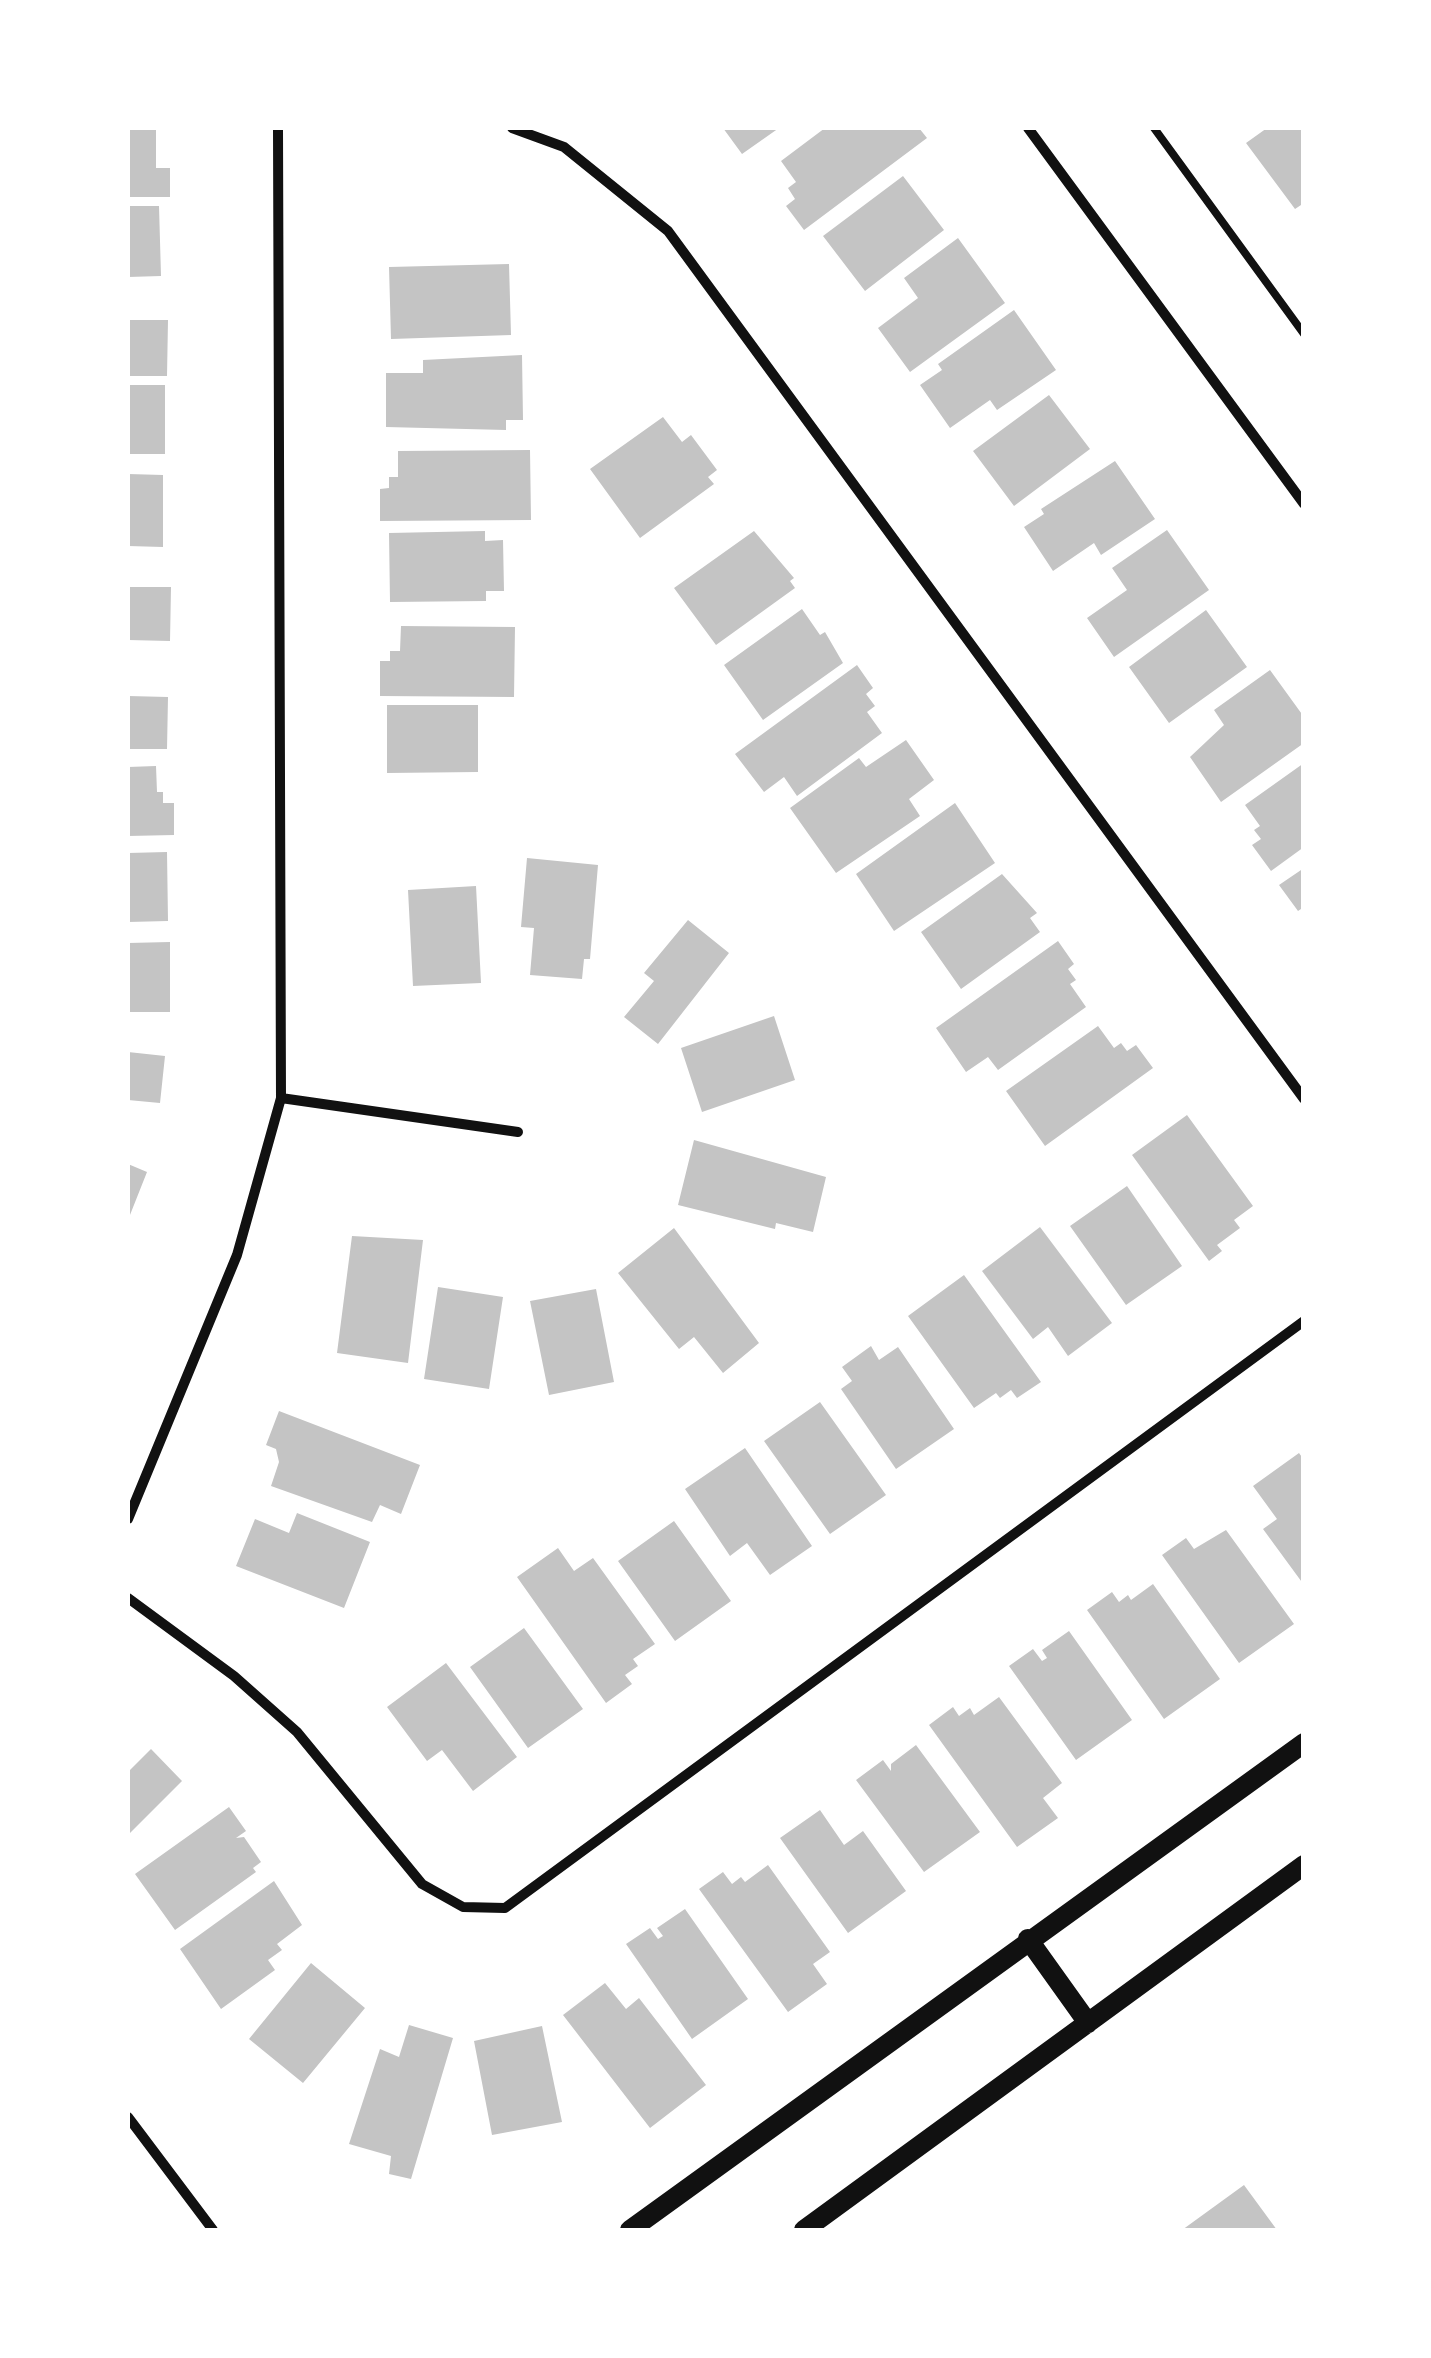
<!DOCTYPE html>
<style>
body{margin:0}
#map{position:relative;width:1431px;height:2358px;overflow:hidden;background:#fff;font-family:Poppins,sans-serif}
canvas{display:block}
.frame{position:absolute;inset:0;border:130px solid #fff;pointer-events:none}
</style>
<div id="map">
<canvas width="1431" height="2358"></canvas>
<div class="frame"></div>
</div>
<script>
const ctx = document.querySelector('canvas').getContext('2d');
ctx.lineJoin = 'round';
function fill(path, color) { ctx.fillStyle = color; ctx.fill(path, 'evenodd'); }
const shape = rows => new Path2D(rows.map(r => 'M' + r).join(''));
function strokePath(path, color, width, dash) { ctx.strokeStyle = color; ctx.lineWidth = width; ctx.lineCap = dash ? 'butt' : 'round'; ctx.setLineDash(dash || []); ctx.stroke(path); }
const building = shape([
 [128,128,156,128,156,168,170,168,170,197,128,197],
 [723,128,779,128,742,154],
 [825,128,919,128,927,138,804,230,786,206,795,199,788,188,796,182,781,161],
 [1267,128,1304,128,1304,203,1295,209,1246,143],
 [903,176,944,230,865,291,823,236],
 [128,206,159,206,161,276,128,277],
 [958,238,1005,303,910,372,878,328,918,298,904,278],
 [509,264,511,335,391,339,389,267],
 [1014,310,1056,370,997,410,990,400,950,428,920,385,942,370,938,364],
 [128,320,168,320,167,376,128,376],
 [522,355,523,420,506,420,506,430,386,427,386,373,423,373,423,360],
 [128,385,165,385,165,454,128,454],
 [1049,395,1090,449,1014,506,973,451],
 [663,417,682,442,691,435,717,470,708,477,714,484,640,538,590,469],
 [530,450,531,520,380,521,380,489,389,488,389,477,398,477,398,451],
 [1115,461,1155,519,1101,555,1094,543,1053,571,1024,527,1044,514,1041,509],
 [128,474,163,475,163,547,128,546],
 [1167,530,1209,590,1114,657,1087,618,1127,590,1112,568],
 [485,531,485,541,503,540,504,591,486,591,486,601,390,602,389,533],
 [754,531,794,578,790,581,795,588,716,645,674,588],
 [128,587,171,587,170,641,128,640],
 [802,609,820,635,825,632,843,663,763,720,724,665],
 [1206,610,1247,667,1169,723,1129,667],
 [401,626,515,627,514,697,380,696,380,661,390,661,390,651,400,651],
 [857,665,873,688,866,694,875,706,867,712,882,733,797,796,784,777,764,792,735,754],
 [1270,670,1304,717,1304,743,1221,802,1190,757,1224,725,1214,710],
 [128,696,168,697,167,749,128,749],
 [387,705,478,705,478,772,387,773],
 [906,740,934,780,909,799,920,816,836,873,790,808,859,758,866,767],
 [1304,763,1304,847,1271,871,1252,845,1261,839,1254,830,1260,826,1245,805],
 [156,766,157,792,163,792,163,803,174,803,174,835,128,836,128,767],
 [955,803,995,863,894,931,856,874],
 [167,852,168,921,128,922,128,853],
 [527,858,598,865,590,959,584,959,582,979,530,975,534,928,521,927],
 [1304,868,1304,907,1298,911,1279,885],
 [1002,874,1037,913,1030,918,1040,932,961,989,921,932],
 [476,886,481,983,413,986,408,890],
 [688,920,729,953,658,1044,624,1017,654,981,644,973],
 [1058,941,1074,964,1068,969,1076,980,1070,984,1086,1007,998,1070,988,1057,966,1072,936,1028],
 [170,942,170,1012,128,1012,128,943],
 [774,1016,795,1080,702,1112,681,1048],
 [1098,1026,1114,1048,1121,1043,1127,1051,1136,1045,1153,1068,1045,1146,1006,1091],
 [128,1052,165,1056,160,1103,128,1100],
 [1187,1115,1253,1206,1234,1220,1240,1228,1217,1245,1222,1251,1209,1261,1132,1155],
 [694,1140,826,1177,813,1232,776,1223,775,1229,678,1205],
 [128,1164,147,1172,128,1220],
 [1127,1186,1182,1266,1126,1305,1070,1226],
 [1040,1227,1112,1323,1068,1356,1048,1327,1033,1339,982,1271],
 [674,1228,759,1343,723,1373,694,1337,679,1349,618,1273],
 [352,1236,423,1240,408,1363,337,1353],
 [964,1275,1041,1382,1017,1398,1011,1390,1000,1398,996,1393,974,1408,908,1316],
 [438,1287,503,1297,489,1389,424,1379],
 [596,1289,614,1382,549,1395,530,1301],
 [871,1346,879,1360,898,1347,954,1429,896,1469,841,1389,852,1381,842,1367],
 [820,1402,886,1495,830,1534,764,1441],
 [279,1411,420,1465,401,1514,380,1505,372,1522,271,1486,279,1462,276,1449,266,1445],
 [745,1448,812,1546,770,1575,747,1543,730,1556,685,1489],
 [1299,1453,1304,1460,1304,1585,1263,1529,1277,1519,1253,1486],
 [297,1513,370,1542,344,1608,236,1566,255,1519,289,1533],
 [674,1521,731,1601,675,1641,618,1561],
 [1226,1530,1294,1624,1239,1663,1162,1555,1186,1538,1194,1549],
 [558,1548,574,1571,593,1558,655,1644,633,1659,638,1666,625,1675,632,1684,606,1703,517,1577],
 [1153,1584,1220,1679,1164,1719,1087,1610,1112,1592,1119,1602,1128,1595,1131,1600],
 [524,1628,583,1709,528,1748,470,1667],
 [1069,1631,1132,1720,1076,1760,1009,1666,1033,1649,1042,1661,1047,1658,1042,1650],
 [446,1663,517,1757,473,1791,442,1750,427,1761,387,1707],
 [999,1697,1062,1783,1043,1798,1058,1818,1017,1847,929,1725,953,1707,959,1716,970,1708,974,1715],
 [916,1745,980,1832,924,1872,856,1780,883,1760,891,1771,891,1764],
 [151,1749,182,1781,128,1835,128,1772],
 [229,1807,246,1831,236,1838,244,1837,261,1862,253,1868,256,1872,175,1930,135,1874],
 [820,1810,844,1845,863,1831,906,1891,848,1933,780,1838],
 [768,1865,830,1952,813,1964,827,1984,788,2012,699,1889,723,1872,732,1884,741,1877,745,1882],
 [274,1881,302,1925,277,1944,282,1950,268,1960,275,1970,221,2009,180,1949],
 [685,1909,748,1999,692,2039,626,1944,650,1928,658,1939,663,1936,657,1928],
 [311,1963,365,2008,303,2083,249,2039],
 [605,1983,626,2009,639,1998,706,2085,650,2128,563,2015],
 [409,2025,453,2038,411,2179,389,2174,391,2156,349,2144,380,2049,399,2057],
 [542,2026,562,2122,492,2135,474,2041],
 [1244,2185,1277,2230,1182,2230]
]);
const service = shape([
 [1154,128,1304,334]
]);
const minor = shape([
 [512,128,564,147,668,231,1304,1099],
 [1028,128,1304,504],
 [281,1098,518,1132],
 [128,1519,237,1255,281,1098,278,128],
 [128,1598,234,1676,297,1732,422,1884,463,1907,505,1908,1304,1321],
 [128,2117,213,2230]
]);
const secondary = shape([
 [1028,1939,1088,2023],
 [630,2230,1304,1743],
 [804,2230,1304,1865]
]);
fill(building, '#c4c4c4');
strokePath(service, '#111', 8);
strokePath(minor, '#111', 10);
strokePath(secondary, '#111', 20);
</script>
